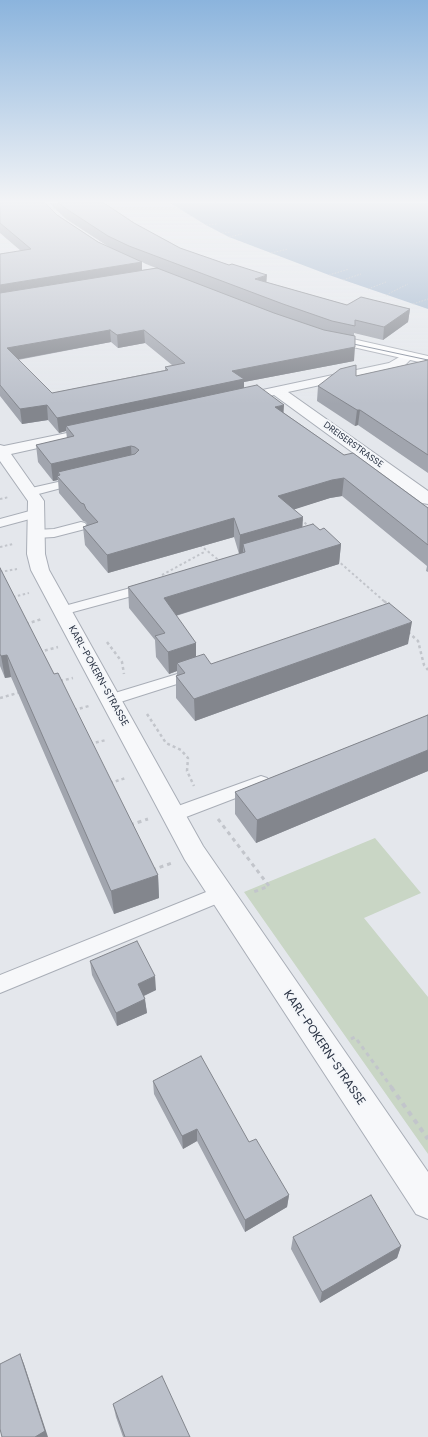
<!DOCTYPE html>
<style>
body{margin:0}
canvas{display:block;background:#e4e7ec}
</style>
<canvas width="428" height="1437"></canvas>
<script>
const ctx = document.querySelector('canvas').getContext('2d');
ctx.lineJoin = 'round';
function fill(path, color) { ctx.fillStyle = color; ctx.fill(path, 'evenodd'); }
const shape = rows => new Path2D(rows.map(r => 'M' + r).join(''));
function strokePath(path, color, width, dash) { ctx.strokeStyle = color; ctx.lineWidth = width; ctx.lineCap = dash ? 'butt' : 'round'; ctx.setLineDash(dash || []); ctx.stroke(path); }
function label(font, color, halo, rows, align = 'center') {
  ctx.font = font + ' Poppins,sans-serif'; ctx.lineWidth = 4; ctx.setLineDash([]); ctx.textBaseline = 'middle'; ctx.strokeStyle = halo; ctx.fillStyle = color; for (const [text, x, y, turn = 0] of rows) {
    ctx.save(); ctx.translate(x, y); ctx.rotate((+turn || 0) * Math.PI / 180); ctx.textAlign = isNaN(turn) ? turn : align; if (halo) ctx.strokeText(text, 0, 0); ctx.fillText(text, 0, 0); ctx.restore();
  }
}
const green = shape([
 [375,838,421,893,364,918,428,997,428,1154,244,892]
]);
const water = shape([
 [170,203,428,203,428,309,329,275,229,237,206,225]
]);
const pathFar4 = shape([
 [179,208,217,203],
 [206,225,217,224],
 [222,233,231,232],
 [229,237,242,234],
 [271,253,288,249],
 [329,275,349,269],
 [343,280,361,274],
 [368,289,386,282],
 [386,295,408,284],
 [413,304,428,299]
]);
const pathFar3 = shape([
 [0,499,9,497],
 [301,519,309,527],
 [200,545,221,562],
 [0,547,13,544],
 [337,560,385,602],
 [0,572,17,569],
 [162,575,206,551],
 [13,597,29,593]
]);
const pathFar2 = shape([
 [384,601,389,605],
 [26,624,42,619],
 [408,632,418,641,424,665,428,670],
 [107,642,122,662,124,674],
 [39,652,58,647],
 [60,681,73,678],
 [0,698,21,692],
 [74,710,89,706],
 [147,714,166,743,181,750,188,758,187,771,194,786],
 [90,744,106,740],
 [110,783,126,778]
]);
const pathFar1 = shape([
 [218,819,269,886,251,893],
 [130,825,148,819],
 [152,870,172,863],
 [351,1039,355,1037,392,1088]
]);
const path = shape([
 [391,1087,428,1139]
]);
const service = shape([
 [80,477,84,478,86,480,84,482,31,496,27,495,25,492,27,489,80,477],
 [37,509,41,510,43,513,41,516,0,527,0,519,37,509],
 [81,522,85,523,87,526,85,529,54,537,36,538,32,537,30,534,32,531,36,530,54,529,81,522],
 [149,583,154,584,156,587,154,590,62,615,57,614,55,611,57,608,149,583],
 [197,668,202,670,205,673,202,676,111,705,105,704,103,700,105,696,197,668],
 [261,776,267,778,270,782,267,786,173,822,167,820,164,815,167,810,261,776],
 [221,886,228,889,231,894,228,899,0,993,0,975,221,886]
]);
const minor = shape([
 [408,352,413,353,414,356,403,367,288,392,428,491,428,504,422,503,274,395,239,403,234,402,232,399,234,396,239,395,389,363,408,352],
 [96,427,101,428,103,431,101,434,11,454,44,501,45,554,49,570,203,846,428,1172,428,1219,416,1214,185,860,31,570,27,554,28,501,0,461,0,445,4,446,96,427]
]);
const secondary = shape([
 [326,333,428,356,428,364,322,340,320,337,322,334,326,333]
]);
const tram = shape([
 [344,342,428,360]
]);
const wall = shape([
 [0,203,57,215,98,242,109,247,66,219,49,203,104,203,134,223,180,248,266,282,347,305,410,309,408,322,383,340,354,333,354,361,244,382,244,388,284,413,344,455,428,508,428,572,426,571,427,566,342,496,330,498,294,509,302,527,320,530,341,544,339,564,176,616,196,643,196,657,211,664,408,644,195,721,176,698,176,676,177,675,177,671,169,674,156,657,155,640,129,608,128,587,239,554,234,537,108,573,85,545,83,527,87,525,86,522,83,521,59,493,58,480,53,481,38,462,36,445,67,438,66,431,59,433,48,420,22,424,0,396,0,254,21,251,0,233],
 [142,262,146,264,156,268,142,270],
 [111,342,118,348,145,343,172,365,165,367,165,370,52,393,18,360],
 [428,360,428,473,358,425,355,426,317,401,318,386,356,376],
 [0,568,54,674,158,875,159,898,114,914,11,677,5,678,0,666],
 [428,715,428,771,256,843,235,814,235,792],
 [90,961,156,990,144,996,147,1013,117,1026,92,975],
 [153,1081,249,1142,289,1195,287,1207,245,1232,197,1141,183,1149,154,1094],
 [293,1237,401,1246,397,1258,320,1303,291,1249],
 [113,1404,190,1437,123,1437,116,1417]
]);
const shadedWall = shape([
 [142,262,142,273,0,297,0,285],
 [267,275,266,287,255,279],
 [410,309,408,322,383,340,384,327],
 [110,330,111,342,9,361,7,348],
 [144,330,145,343,118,348,117,335],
 [355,347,354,361,244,382,244,393,66,426,66,431,59,433,57,418,232,371],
 [47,405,48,420,22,424,20,409],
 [284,405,283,421,275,407],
 [357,410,360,410,358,425,355,426],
 [131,446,132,464,60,475,58,472,59,477,57,476,58,480,53,481,51,464],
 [344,478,342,496,330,498,277,515,278,496,332,480],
 [303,517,302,536,243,544,243,553,239,554,240,535],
 [234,518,234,537,108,573,107,555],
 [341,544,339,564,165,619,164,598],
 [412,622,408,644,195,721,194,699],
 [196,643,196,665,177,663,177,671,169,674,168,652],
 [7,655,11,677,5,678,1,656],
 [428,750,428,771,256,843,257,820],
 [158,875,159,898,114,914,111,891],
 [155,976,156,990,139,998,138,984],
 [145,999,147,1013,117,1026,116,1013],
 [197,1129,197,1141,183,1149,182,1136],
 [289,1195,287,1207,245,1232,245,1220],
 [401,1246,397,1258,320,1303,322,1292],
 [20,1354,24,1364,48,1437,35,1437]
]);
const building = shape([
 [0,203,45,203,57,215,98,242,142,262,0,285,0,254,31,249,0,223,0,203],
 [59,203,104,203,134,223,180,248,229,265,232,264,267,275,255,279,347,305,361,297,410,309,384,327,355,320,355,326,332,321,283,304,129,246,108,236,65,208,59,203],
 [157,268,274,313,324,330,355,336,355,347,232,371,244,379,57,418,47,405,20,409,0,385,0,293,157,268],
 [110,330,117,335,144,330,185,363,165,367,168,370,52,393,7,348,110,330],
 [428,360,428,455,360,410,357,410,318,386,340,369,356,365,356,376,428,360],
 [257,385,284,405,275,407,344,455,353,453,428,508,428,545,344,478,332,480,278,496,303,517,240,535,234,518,107,555,83,527,98,522,86,509,84,504,81,503,57,476,60,475,58,472,135,454,139,450,135,447,131,446,51,464,36,445,74,436,66,426,257,385],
 [313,524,320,530,324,528,341,544,164,598,196,643,168,652,155,636,165,633,128,587,245,552,243,544,313,524],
 [0,568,54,674,58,673,158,875,111,891,7,655,1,656,0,654,0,568],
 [389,603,412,622,194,699,176,676,185,673,177,663,204,654,211,664,389,603],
 [428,715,428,750,257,820,235,792,428,715],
 [137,941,155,976,138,984,145,999,116,1013,90,961,137,941],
 [201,1056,249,1142,256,1139,289,1195,245,1220,197,1129,182,1136,153,1081,201,1056],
 [371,1195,401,1246,322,1292,293,1237,371,1195],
 [20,1354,45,1431,35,1437,2,1437,0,1429,0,1364,20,1354],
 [162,1376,190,1437,125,1437,113,1404,162,1376]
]);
const farStreetnames = [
 ["DREISERSTRASSE",353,445,36]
];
const streetNames = [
 ["KARL-POKERN-STRASSE",98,676,61]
];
const nearStreetnames = [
 ["KARL-POKERN-STRASSE",324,1048,56]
];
fill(green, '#c9d6c5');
fill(water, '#9fb4cc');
strokePath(service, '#a9aeb7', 2);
strokePath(minor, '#a9aeb7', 2);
strokePath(secondary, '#a9aeb7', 2);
strokePath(pathFar4, '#c2c5cb', 1, [1.5, 1.5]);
strokePath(pathFar3, '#c2c5cb', 2, [2.5, 2.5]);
strokePath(pathFar2, '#c2c5cb', 2.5, [3, 3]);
strokePath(pathFar1, '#c2c5cb', 3, [4, 4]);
strokePath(path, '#c2c5cb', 4, [5, 5]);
fill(service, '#f7f8fa');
fill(minor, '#f7f8fa');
fill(secondary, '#fff');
strokePath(tram, '#7d8696', 1);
fill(wall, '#a1a5ae');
fill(shadedWall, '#83868d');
fill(building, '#bbc0ca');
strokePath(building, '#83868d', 1);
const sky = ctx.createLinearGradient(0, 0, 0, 404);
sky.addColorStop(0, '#8bb4dd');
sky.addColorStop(0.5, '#f3f4f6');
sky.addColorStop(1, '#f3f4f600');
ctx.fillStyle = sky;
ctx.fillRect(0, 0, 428, 404);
label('9px', '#2b3445', '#f4f6f9', farStreetnames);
label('10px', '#2b3445', '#f4f6f9', streetNames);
label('12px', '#2b3445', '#f4f6f9', nearStreetnames);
</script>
